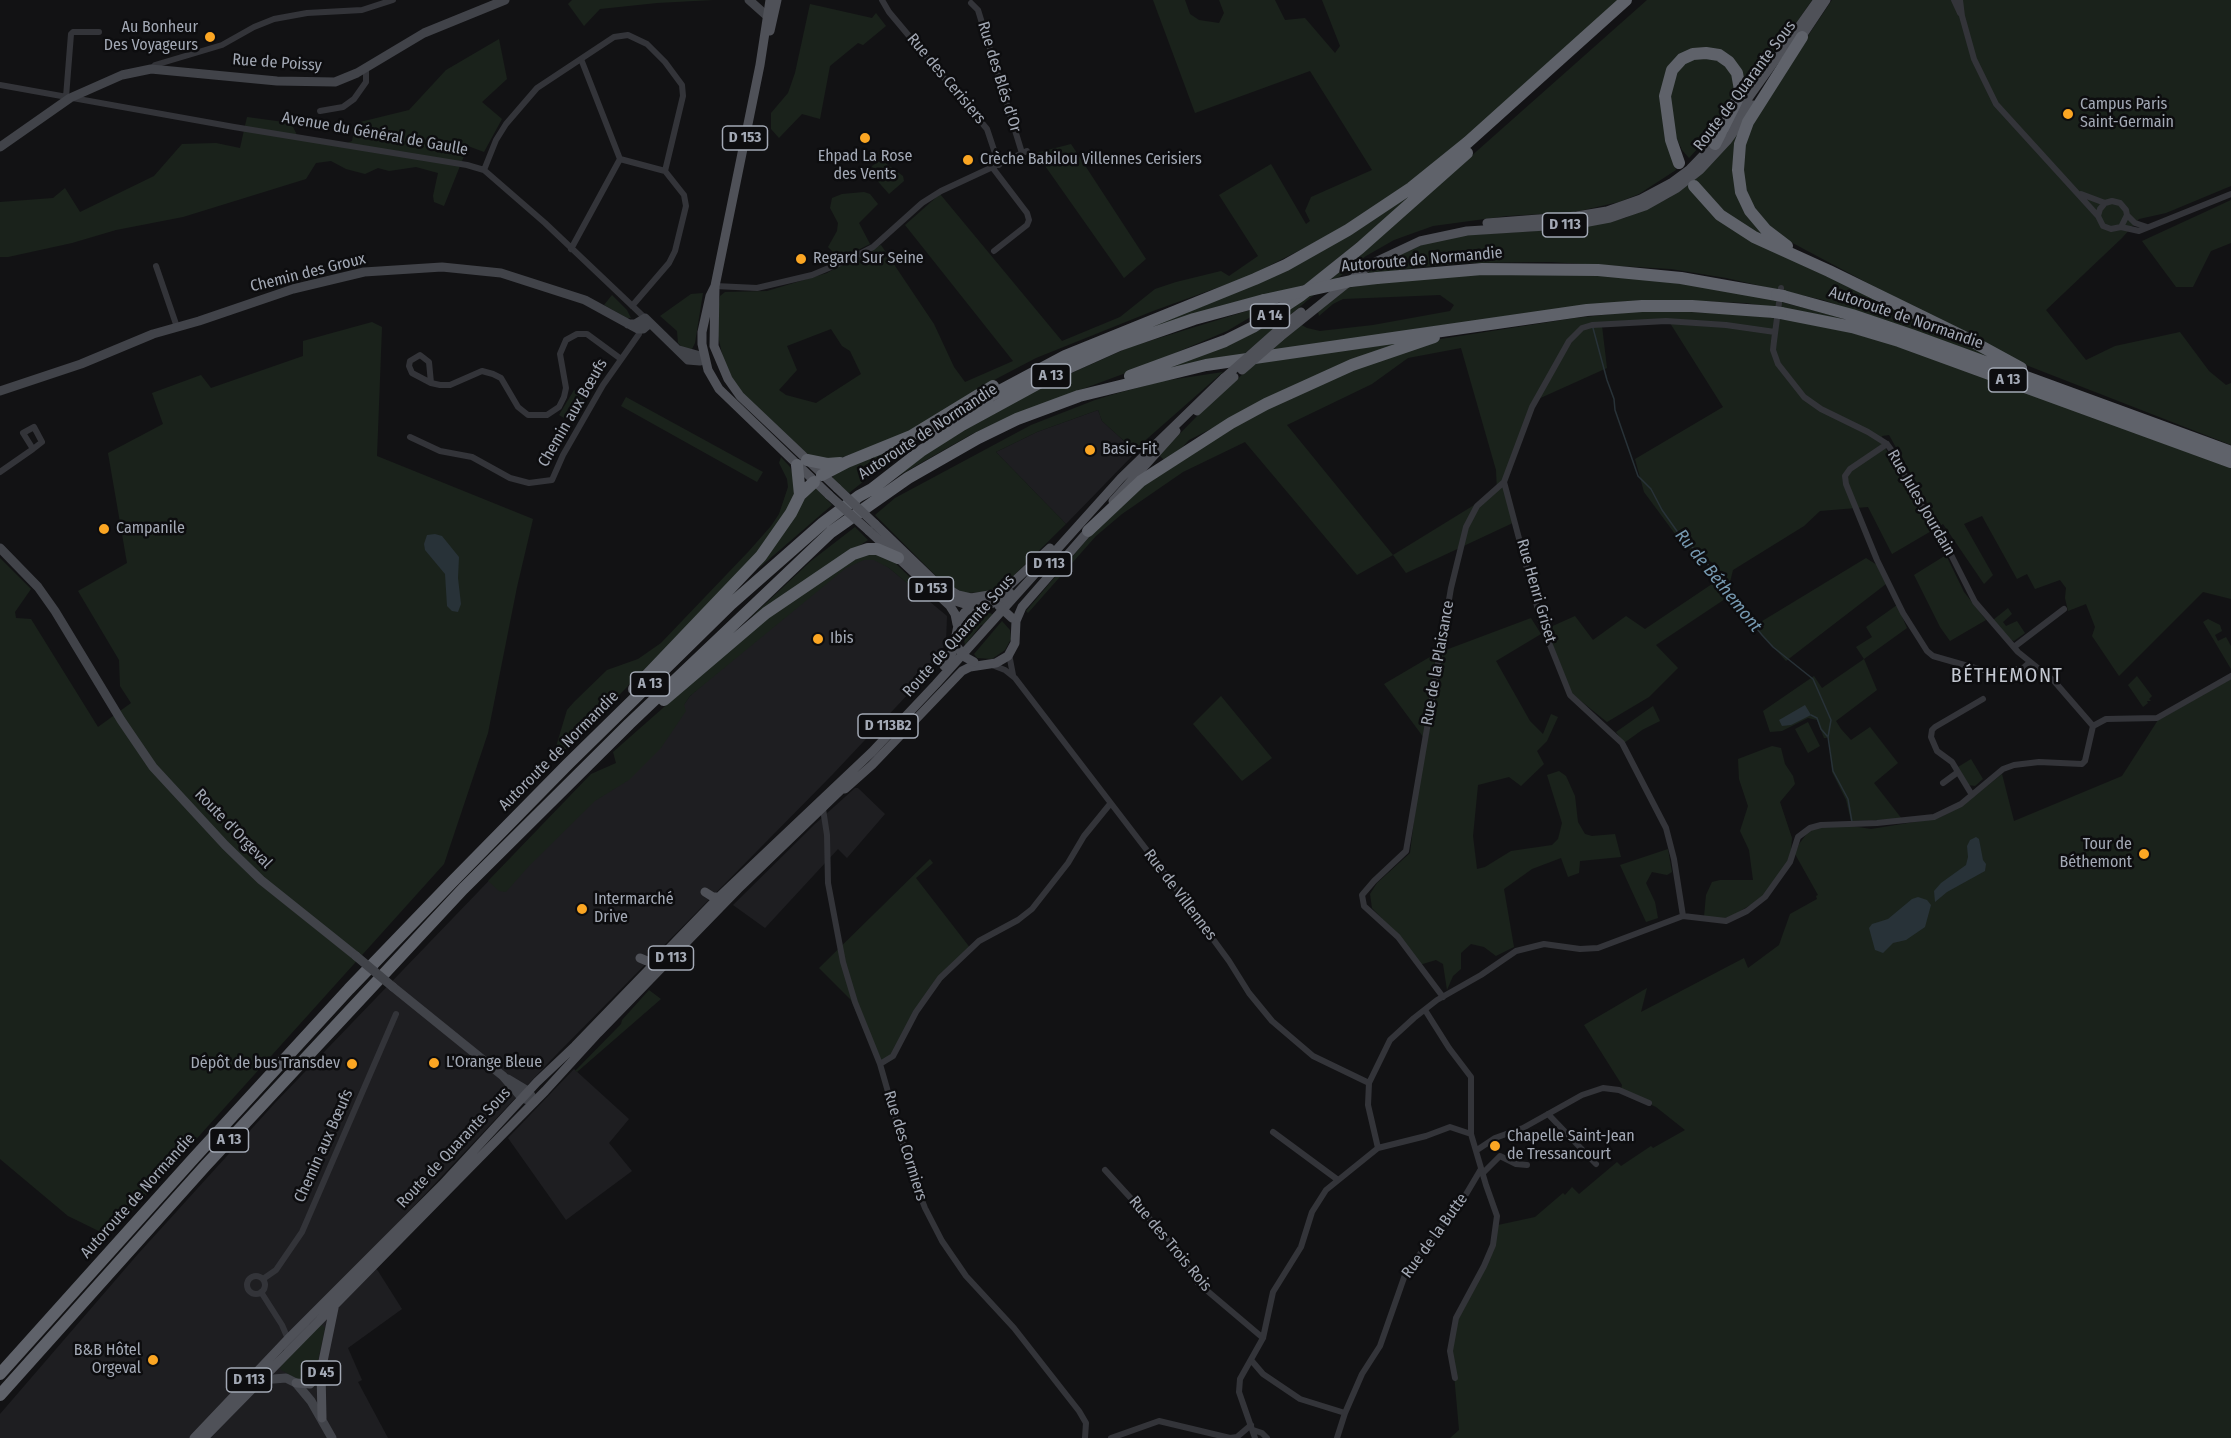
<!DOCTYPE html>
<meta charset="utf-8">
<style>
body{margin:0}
canvas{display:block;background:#121214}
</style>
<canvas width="2231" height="1438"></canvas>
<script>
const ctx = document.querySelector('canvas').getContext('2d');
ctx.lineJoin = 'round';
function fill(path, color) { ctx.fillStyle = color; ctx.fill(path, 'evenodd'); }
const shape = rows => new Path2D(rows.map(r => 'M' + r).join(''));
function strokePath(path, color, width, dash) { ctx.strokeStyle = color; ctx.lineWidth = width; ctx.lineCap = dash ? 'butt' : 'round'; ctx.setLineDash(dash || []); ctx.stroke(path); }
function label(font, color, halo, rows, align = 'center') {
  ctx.font = font + ' "Fira Sans Condensed",sans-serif'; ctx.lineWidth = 5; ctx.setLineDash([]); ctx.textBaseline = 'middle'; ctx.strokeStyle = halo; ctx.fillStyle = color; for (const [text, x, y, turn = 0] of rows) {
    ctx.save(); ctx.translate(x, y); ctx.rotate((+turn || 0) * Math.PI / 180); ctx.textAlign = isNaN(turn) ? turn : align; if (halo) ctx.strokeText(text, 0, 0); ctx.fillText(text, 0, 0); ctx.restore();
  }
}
const built = shape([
 [1098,410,1102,421,1136,452,1066,524,996,452,1037,432],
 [871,553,947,616,946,642,938,658,927,674,832,775,552,1059,366,1257,378,1271,402,1309,348,1348,362,1380,358,1382,388,1438,0,1438,0,1414,138,1254,275,1103,581,785,657,743,690,696,801,599,854,562],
 [855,788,858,788,885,814,847,858,838,849,765,928,733,905,815,824],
 [574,1069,629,1119,609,1143,632,1171,566,1220,508,1138]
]);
const green = shape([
 [572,0,713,0,657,3,600,9,584,26,568,4],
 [1153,0,1185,0,1190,14,1199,20,1219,23,1224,13,1219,0,1275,0,1285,20,1305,18,1335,53,1340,46,1322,0,1618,0,1463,141,1389,198,1326,237,1247,277,1153,311,1036,358,996,379,903,436,832,461,811,457,750,402,734,383,723,358,716,327,720,296,725,292,767,291,827,273,870,248,881,245,934,324,954,367,965,382,1013,361,905,225,940,194,1062,341,1120,317,1155,289,1176,282,1221,271,1229,276,1258,256,1219,195,1271,164,1306,224,1310,221,1305,211,1311,197,1372,170,1310,71,1195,113],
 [831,329,842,346,850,351,861,374,816,403,786,395,779,390,797,370,787,346],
 [1647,0,1812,0,1744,99,1739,70,1699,49,1667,73,1676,170,1639,194,1619,202,1575,212,1507,216,1433,226,1394,240,1366,256,1335,280,1328,280,1415,206],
 [1832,0,2231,0,2231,186,2166,213,2139,219,2122,238,2046,310,2086,360,2115,346,2180,332,2209,371,2226,385,2231,383,2231,445,2008,358,1787,240,1769,227,1753,209,1744,183,1744,144,1753,118],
 [810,4,872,18,876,13,886,26,863,45,858,43,830,66,820,119,802,114,779,138,771,129,771,113,788,93,795,73],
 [499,39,507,79,482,102,502,119,484,152,468,146,444,206,434,202,433,196,438,173,416,167,389,171,378,168,365,174,346,169,331,161,316,163,306,179,183,217,116,230,72,243,8,257,0,257,0,202,53,198,65,188,80,212,154,176,182,144,216,143,240,148,247,117,291,123,298,137,340,146,352,141,354,131,360,122,409,110,446,70],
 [1714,57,1733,72,1735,92,1718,126,1689,158,1682,150,1672,128,1670,87,1678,70,1690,58],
 [1743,123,1735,176,1772,239,1716,214,1963,340,1997,361,1823,300,1726,278,1671,269,1549,262,1469,263,1422,267,1364,275,1385,261,1406,251,1433,241,1466,235,1572,229,1625,218,1669,198,1695,179],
 [1071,144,1146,259,1124,278,1036,153],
 [878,162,884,162,903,176,904,181,889,194,874,177,872,166],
 [1430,183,1305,285,1050,372,1047,370,1236,290],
 [864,192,870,194,878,204,859,223,870,244,840,259,828,247,837,231,838,223,830,208,832,198,842,194],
 [2231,200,2231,243,2211,251,2193,287,2176,287,2142,241],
 [1585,271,1743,292,1877,327,1814,314,1746,303,1669,300,1627,301,1269,351,1300,324,1307,328,1320,331,1373,325,1450,311,1454,305,1440,295,1343,299,1333,304,1319,316,1318,312,1346,288,1422,277],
 [703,293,695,343,692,349,683,348,678,343,677,331,660,316,691,294],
 [1315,294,1243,355,1171,369,1171,366,1307,296],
 [612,295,627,310,631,318,627,318,604,305],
 [1276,302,1227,331,1201,342,1142,367,1023,411,972,434,891,480,935,447,1047,384,1130,347],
 [1650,310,1750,315,1795,321,1849,332,1904,348,2231,468,2231,599,2203,592,2119,676,2092,636,2095,627,2086,604,2068,611,2065,598,2066,588,2060,580,2035,589,2027,574,2017,579,1982,516,1964,524,1993,575,1984,584,1943,524,1940,526,1889,435,1882,436,1884,446,1933,530,1892,554,1868,507,1820,511,1804,526,1733,570,1729,586,1731,595,1656,645,1678,668,1649,697,1607,722,1566,689,1546,629,1575,616,1593,640,1626,616,1645,629,1715,582,1718,566,1684,546,1644,492,1635,459,1723,407,1670,323,1602,326,1607,368,1536,400,1506,483,1517,521,1406,573,1393,555,1357,575,1245,442,1183,472,1122,514,1096,536,1028,613,1026,611,1117,504,1200,444,1315,384,1434,340,1575,318],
 [1461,348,1496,470,1497,491,1393,555,1287,425,1372,384,1408,358],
 [372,322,382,327,377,456,533,519,517,587,488,733,444,864,109,1236,68,1216,0,1159,0,558,31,589,15,612,16,618,31,619,98,727,131,703,120,686,119,660,78,591,127,563,108,453,163,424,152,393,201,375,211,388,303,356,303,341],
 [1418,339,1262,403,1189,440,1178,452,1165,461,1159,455,1200,413,1255,363],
 [1223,372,1140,445,1133,449,1102,421,1098,410,1037,432,996,452,1066,524,1006,583,990,592,965,593,942,582,875,515,895,498,1031,425,1095,400,1118,393,1163,381],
 [574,390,585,397,571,422,559,415],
 [626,397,763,472,757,482,621,406],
 [924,433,849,493,832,480,834,474],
 [781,457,790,467,795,479,796,485,793,505,755,557,562,753,558,754,555,750,567,710,574,702,607,670,638,659,661,643,749,551,771,526,779,514,788,487,787,479,779,463],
 [815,487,832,505,759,568,794,512],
 [855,527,868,540,750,618,811,561],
 [871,553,890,558,920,587,919,593,889,568,874,560,864,560,846,568,690,696,684,705,686,711,661,748,629,780,595,801,529,866,506,892,499,891,488,881,591,774,616,763,613,752,756,626,855,557],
 [1946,555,1964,592,1986,620,1950,641,1940,627,1914,575],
 [1866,558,1877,565,1886,584,1786,661,1754,626],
 [1897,605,1907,628,1864,659,1877,690,1836,721,1841,729,1851,740,1870,727,1898,763,1874,783,1902,819,1851,821,1846,800,1832,772,1829,738,1824,738,1817,720,1808,718,1782,731,1770,732,1763,711,1814,676,1822,688,1864,659,1856,647,1872,637,1866,627],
 [2008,608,2012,614,2003,622,2006,626,2017,621,2025,633,2014,641,2011,640,1993,620],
 [987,609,989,613,995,615,987,624,981,625,965,645,962,628,964,622,971,614],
 [1531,618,1541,634,1496,661,1530,721,1543,734,1551,714,1558,717,1547,741,1537,751,1544,764,1521,786,1509,777,1478,785,1473,836,1477,869,1485,867,1511,851,1552,845,1558,839,1562,823,1547,775,1559,771,1566,776,1575,796,1578,822,1585,834,1592,836,1615,834,1621,857,1580,861,1579,873,1568,877,1561,858,1532,869,1504,889,1514,947,1496,956,1484,947,1471,944,1461,953,1461,969,1453,976,1447,990,1443,964,1436,960,1416,966,1393,930,1372,908,1370,894,1377,883,1410,853,1424,738,1384,684,1435,654],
 [2208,619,2220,625,2222,631,2215,635,2218,641,2226,637,2231,646,2231,669,2203,622],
 [1002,621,1010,630,1011,639,1005,650,992,659,977,658,974,654],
 [2137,676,2152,696,2149,699,2151,701,2147,701,2148,703,2143,707,2128,685],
 [2231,679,2231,1438,1450,1438,1459,1430,1452,1351,1458,1319,1486,1267,1498,1225,1535,1217,1563,1193,1565,1195,1572,1187,1579,1194,1617,1162,1621,1166,1651,1146,1653,1148,1685,1130,1656,1107,1621,1090,1622,1085,1584,1025,1647,988,1641,1012,1744,958,1748,968,1779,945,1790,914,1817,899,1816,896,1818,895,1795,854,1799,844,1811,828,1834,823,1871,829,1939,818,1962,806,2002,774,2014,821,2122,776,2158,720],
 [1221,696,1272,758,1242,781,1193,724],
 [1653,706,1660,721,1642,730,1624,743,1616,732],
 [1808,722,1820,746,1808,753,1795,729],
 [1772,746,1781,748,1785,764,1793,776,1795,784,1780,802,1792,838,1790,863,1764,897,1732,916,1719,920,1704,917,1706,895,1712,882,1720,880,1753,880,1749,850,1740,831,1748,806,1739,779,1738,759],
 [1971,759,1983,779,1975,786,1968,785,1958,767],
 [1668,849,1672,872,1667,875,1652,872,1646,883,1655,902,1658,918,1646,922,1620,865],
 [930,859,933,863,916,878,971,949,948,973,916,1013,894,1059,879,1067,851,1000,819,968],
 [649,990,661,999,577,1072,575,1071,621,1024,622,1020],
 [321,1324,325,1328,317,1365,303,1363,309,1374,316,1372,314,1378,303,1382,281,1370,280,1367]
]);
const water = shape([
 [435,534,442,536,459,557,458,578,461,604,458,612,452,611,447,606,445,574,425,550,424,544,427,535],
 [1805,705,1811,715,1791,725,1782,726,1779,720],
 [1976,837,1979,839,1983,860,1986,864,1985,871,1947,892,1935,902,1934,891,1941,883,1966,865,1968,857,1967,846,1970,840],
 [1918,897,1927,900,1931,905,1925,927,1906,940,1893,943,1883,953,1875,950,1869,928,1872,924,1888,919,1912,899]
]);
const stream = shape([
 [1593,328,1607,380,1614,399,1615,410,1638,476,1651,489,1662,510,1679,534,1705,560,1712,571,1721,579,1733,599,1762,635,1773,647,1813,679,1831,720,1828,737,1833,771,1848,799,1852,822],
 [1811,715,1817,718,1821,729,1827,736]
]);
const street = shape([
 [882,0,889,12,987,129,999,165],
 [1954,0,1960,13],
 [1960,0,1962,16,1974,59,1996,104,2098,216,2103,226,2111,229,2121,227,2139,231,2231,194],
 [971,3,978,10,1022,153],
 [151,69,155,65,222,45,254,27,274,19,307,13,362,10,393,0],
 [0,85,234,127,467,165,484,170,545,223,645,318],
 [66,97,71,34,73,32,99,32],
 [320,111,343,107,354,99,366,82,366,68],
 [620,159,665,171],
 [992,167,1027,213,1029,220,1027,225,994,251],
 [484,170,496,140,506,124,537,88,614,37,628,35,647,44,665,62,682,85,683,96,665,171,684,195,686,206,675,251,669,263,632,306],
 [2081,194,2105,203],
 [2127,215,2135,223,2147,227],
 [2098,216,2100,209,2105,203,2112,201,2120,203,2126,210,2127,215,2121,227],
 [571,249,620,159,581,59],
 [156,266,177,327],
 [715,286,757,288,812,275,850,259,873,247,922,203,941,191,1027,151],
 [1781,288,1774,341,1773,350,1778,364,1804,397,1821,409,1868,432,1887,444,1895,455,1915,496,1939,531,1975,602,2018,652,2054,681,2093,726],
 [431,383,412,373,409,366,410,361,420,355,429,362,431,383,440,385,450,385,482,371,493,374,501,378,518,407,528,415,547,415,559,407,564,397,566,388,560,354,566,340,577,334,587,334,621,359],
 [410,437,440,451,472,457,510,478,529,483,552,480,563,455,603,385,639,334,640,328],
 [1887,444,1850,469,1845,476,1846,484,1877,560,1903,613,1927,651,1933,656,1982,670,2022,669,2030,662],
 [0,472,33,449,42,442,34,427,23,433,33,449],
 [1504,482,1542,625,1570,695,1622,743,1666,828,1674,859,1683,916],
 [2014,647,2064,609],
 [1009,654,1013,675],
 [992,665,1005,670,1015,678,1172,883,1229,961,1249,993,1272,1021,1313,1056,1369,1083],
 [2093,726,2106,719,2157,718,2231,676],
 [1943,783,1958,772],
 [1972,795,1952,762,1937,751,1931,737,1932,730,1935,727,1983,699],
 [823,809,827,835,828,883,843,962,855,1002,880,1064,911,1172,925,1208,942,1241,966,1276,1014,1328,1079,1411,1086,1423,1085,1438],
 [1443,997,1398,937,1364,906,1362,895,1374,881,1406,851,1451,588,1466,527,1477,506,1504,482,1532,407,1569,341,1582,328,1592,325,1666,321,1726,325,1775,332],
 [1425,1010,1449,1048,1471,1077,1471,1134,1486,1185,1497,1216,1493,1245,1484,1266,1456,1318,1450,1351,1455,1378],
 [880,1064,893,1056,916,1012,940,978,979,941,1018,920,1032,909,1068,863,1084,836,1110,804],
 [1548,1114,1596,1164],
 [1273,1132,1338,1180],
 [1378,1148,1368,1105,1369,1083,1390,1040,1414,1018,1437,1000,1481,975,1516,951,1544,944,1580,949,1598,948,1683,916,1726,921,1747,911,1765,897,1790,862,1798,837,1810,828,1821,825,1877,823,1934,817,1961,804,2003,769,2014,765,2039,762,2082,764,2085,761,2093,726],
 [1477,1150,1495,1138,1523,1128,1582,1095,1603,1088,1619,1090,1649,1103],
 [1105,1170,1170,1241,1198,1283,1263,1338],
 [1483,1173,1500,1156,1516,1164,1527,1165],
 '247 1285a9 9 0 1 1 18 0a9 9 0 1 1-18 0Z',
 [263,1279,276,1270,302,1232,396,1014],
 [261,1292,282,1325,288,1339],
 [1251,1360,1263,1374,1300,1399,1345,1413],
 [1253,1430,1262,1433,1267,1438],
 [1111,1438,1159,1421,1230,1438,1237,1437,1251,1425],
 [1255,1438,1239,1392,1240,1379,1263,1338,1273,1292,1301,1247,1312,1212,1326,1190,1378,1148,1426,1136,1450,1127,1471,1134],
 [1337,1438,1345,1413,1362,1374,1380,1346,1406,1272,1465,1196,1481,1169]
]);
const secondary = shape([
 [749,0,767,16],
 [0,147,70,98,122,75,151,69,277,81,335,82,357,73,424,33,505,0],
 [628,324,635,324,645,318,688,360,700,361,704,357],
 [679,350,704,357],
 [0,391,81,364,153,334,199,321,293,289,364,272,442,267,501,273,585,300,638,329,643,329,650,323],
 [0,548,38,587,55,611,121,720,153,767,225,845,261,880,356,956],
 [393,987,503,1076,522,1098,534,1102],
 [508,1079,528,1091,532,1097],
 [288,1347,304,1330,305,1323],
 [261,1380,286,1378,296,1383,311,1401,332,1438]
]);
const primary = shape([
 [770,0,760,65,715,286,714,346,728,379,740,396,837,488],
 [770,31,777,0],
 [1798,42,1826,0],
 [1727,128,1818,0],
 [1487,223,1577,216,1607,211,1641,199,1671,183,1690,169,1719,139],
 [715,286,710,296,702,332,702,344,708,370,719,389,829,495],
 [1277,331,1301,312],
 [1280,337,1371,264,1420,241,1467,231,1578,224,1610,218,1645,206,1677,188,1700,170,1727,141,1753,105],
 [1197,411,1234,377],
 [1113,501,1176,431],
 [875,524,955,601,968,605,990,604,1003,600,1010,593],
 [869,531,950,606,955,614,957,624],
 [946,588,958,595,971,598,995,594,1010,585,1050,548],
 [944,666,953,651,959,620,965,612,976,605],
 [845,789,872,765,962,671,970,667,996,663,1008,656,1015,643,1016,621,1022,607,1091,528],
 [705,892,713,897,719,897],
 [640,958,647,961,652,960,657,955],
 [296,1383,310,1384,320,1372],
 [322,1418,321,1371,334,1308],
 [194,1438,288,1339,442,1185,537,1082,575,1046,719,897,872,752,936,684,1121,478,1224,378],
 [204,1438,545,1091,598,1033,738,889,847,784]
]);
const highway = shape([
 [1679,163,1671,140,1665,96,1672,70,1682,59,1693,54,1706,53,1719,55,1729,62,1737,73,1740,90,1737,100,1715,144],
 [1694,186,1720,215,1754,237,1829,271,1966,338,2021,368],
 [1787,246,1766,230,1750,211,1741,192,1738,170,1740,144,1748,122,1802,37],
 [1377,278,1482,269,1598,270,1681,278,1777,295],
 [1783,296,1852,315,1911,335,2231,452],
 [1781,313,1852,327,1899,341,2231,462],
 [1130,376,1225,341,1253,327,1300,296,1360,248,1467,153],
 [936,432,990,396,1065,356,1255,279,1286,265,1348,230,1411,188,1468,142,1626,0],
 [807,460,827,464,840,463],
 [797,465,800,495],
 [822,475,847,462,911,436,993,386],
 [1088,531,1141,481,1231,423,1266,404,1352,365,1434,337],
 [634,689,761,556,791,513,800,495,814,482],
 [664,700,766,613,853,554,868,549,877,549,898,558],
 [0,1374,194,1158,349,989,453,881,568,764,731,604,823,523,859,496,872,489,921,451,962,425,1061,371,1119,345,1194,319,1264,300],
 [0,1395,206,1165,463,889,629,724,831,532,908,478,978,438,1017,419,1079,396,1206,365,1587,310,1642,306,1692,306,1774,312]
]);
const secondaryBridge = shape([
 [356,956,393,987]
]);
const primaryBridge = shape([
 [1242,370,1280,337],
 [1224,378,1277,331],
 [837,488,875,524],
 [829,495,869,531],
 [999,606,1012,618],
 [958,648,965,657,974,662]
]);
const highwayBridge = shape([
 [1777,295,1783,296],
 [1264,300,1351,281,1377,278],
 [1774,312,1781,313]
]);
const markers = [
 [210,37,6,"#fba623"],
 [2068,114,6,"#fba623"],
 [865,138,6,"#fba623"],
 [968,160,6,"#fba623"],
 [801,259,6,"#fba623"],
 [1090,450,6,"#fba623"],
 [104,529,6,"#fba623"],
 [818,639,6,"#fba623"],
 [2144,854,6,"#fba623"],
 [582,909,6,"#fba623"],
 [434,1063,6,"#fba623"],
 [352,1064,6,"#fba623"],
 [1495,1146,6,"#fba623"],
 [153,1360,6,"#fba623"]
];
const shields = [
 [745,138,45],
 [1565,225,45],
 [1270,316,39],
 [1051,376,39],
 [2008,380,39],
 [1049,564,45],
 [931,589,45],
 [650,684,39],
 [888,726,60],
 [671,958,45],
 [229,1140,39],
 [321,1373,39],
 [249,1380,45]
];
const shieldNames = [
 ["D 153",745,138],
 ["D 113",1565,225],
 ["A 14",1270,316],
 ["A 13",1051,376],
 ["A 13",2008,380],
 ["D 113",1049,564],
 ["D 153",931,589],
 ["A 13",650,684],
 ["D 113B2",888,726],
 ["D 113",671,958],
 ["A 13",229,1140],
 ["D 45",321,1373],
 ["D 113",249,1380]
];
const poiNames = [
 ["Au Bonheur",198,28,"right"],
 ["Des Voyageurs",198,46,"right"],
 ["Campus Paris",2080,105],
 ["Saint-Germain",2080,123],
 ["Ehpad La Rose",865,157,"center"],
 ["des Vents",865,175,"center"],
 ["Crèche Babilou Villennes Cerisiers",980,160],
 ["Regard Sur Seine",813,259],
 ["Basic-Fit",1102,450],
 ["Campanile",116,529],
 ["Ibis",830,639],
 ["Tour de",2132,845,"right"],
 ["Béthemont",2132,863,"right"],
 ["Intermarché",594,900],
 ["Drive",594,918],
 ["L'Orange Bleue",446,1063],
 ["Dépôt de bus Transdev",340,1064,"right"],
 ["Chapelle Saint-Jean",1507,1137],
 ["de Tressancourt",1507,1155],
 ["B&B Hôtel",141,1351,"right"],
 ["Orgeval",141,1369,"right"]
];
const streetNames = [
 ["Rue de Poissy",277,63,4],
 ["Rue des Blés d'Or",999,77,73],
 ["Rue des Cerisiers",946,79,50],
 ["Route de Quarante Sous",1745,86,-53],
 ["Avenue du Général de Gaulle",375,134,10],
 ["Autoroute de Normandie",1422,260,-5],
 ["Chemin des Groux",308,273,-14],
 ["Autoroute de Normandie",1906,318,19],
 ["Chemin aux Bœufs",573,413,-60],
 ["Autoroute de Normandie",928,432,-33],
 ["Rue Jules Jourdain",1921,503,60],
 ["Rue Henri Griset",1536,591,74],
 ["Route de Quarante Sous",959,636,-48],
 ["Rue de la Plaisance",1438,663,-80],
 ["Autoroute de Normandie",559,751,-45],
 ["Route d'Orgeval",233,829,46],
 ["Rue de Villennes",1180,895,53],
 ["Chemin aux Bœufs",324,1146,-66],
 ["Rue des Cormiers",905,1146,73],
 ["Route de Quarante Sous",454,1148,-47],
 ["Autoroute de Normandie",138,1196,-48],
 ["Rue de la Butte",1435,1236,-54],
 ["Rue des Trois Rois",1170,1244,50]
];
const waterNames = [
 ["Ru de Béthemont",1718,581,51]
];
const quarterNames = [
 ["BÉTHEMONT",2007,676]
];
fill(built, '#1e1e21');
fill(green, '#1a221b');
fill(water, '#283238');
strokePath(stream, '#283238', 1.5);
strokePath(street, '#333439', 6);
strokePath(secondary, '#414349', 9);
strokePath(primary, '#4f5158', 9);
strokePath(highway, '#5f626a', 12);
strokePath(secondaryBridge, '#414349', 9);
strokePath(primaryBridge, '#4f5158', 9);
strokePath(highwayBridge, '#5f626a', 12);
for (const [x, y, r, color] of markers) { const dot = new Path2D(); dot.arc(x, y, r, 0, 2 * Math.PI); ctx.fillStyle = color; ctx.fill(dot); strokePath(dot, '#0d0d0f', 2); }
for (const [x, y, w] of shields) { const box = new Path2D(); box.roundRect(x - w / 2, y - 12, w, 24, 4.5); ctx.fillStyle = '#0d0d0f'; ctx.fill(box); strokePath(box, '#a3a9b5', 1.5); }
label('bold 15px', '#a3a9b5', null, shieldNames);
label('16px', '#a3a9b5', '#0d0d0f', poiNames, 'left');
label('16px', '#a3a9b5', '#0d0d0f', streetNames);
label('italic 18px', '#779ab2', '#0d0d0f', waterNames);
ctx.letterSpacing = '1.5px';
label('20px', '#c4c8d1', '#0d0d0f', quarterNames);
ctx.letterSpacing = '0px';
</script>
